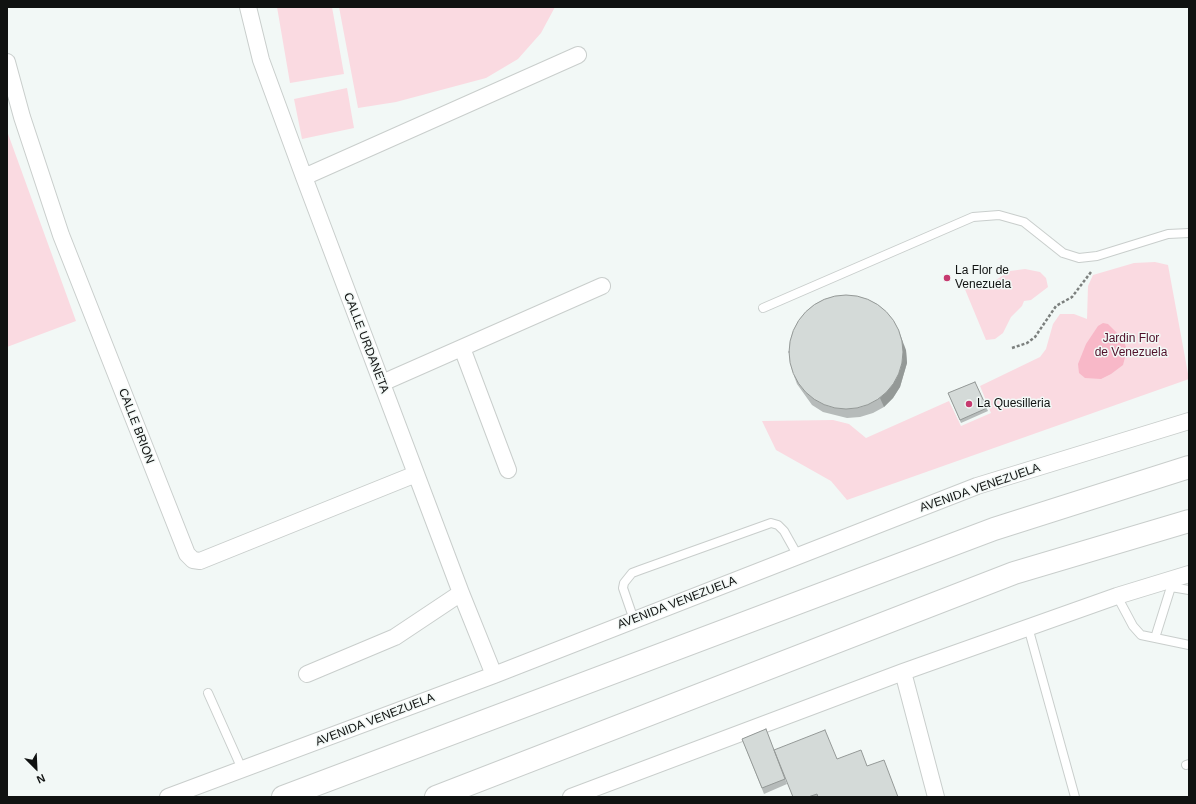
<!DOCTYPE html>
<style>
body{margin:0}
#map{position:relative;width:1196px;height:804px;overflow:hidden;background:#f2f8f6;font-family:Arial,sans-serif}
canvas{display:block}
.frame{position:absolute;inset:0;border:8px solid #101211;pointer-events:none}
.north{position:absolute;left:16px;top:748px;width:40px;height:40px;-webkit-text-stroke:3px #f2f8f6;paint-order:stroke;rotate:156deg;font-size:11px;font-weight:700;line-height:16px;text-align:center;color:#101211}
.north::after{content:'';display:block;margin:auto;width:14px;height:18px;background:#101211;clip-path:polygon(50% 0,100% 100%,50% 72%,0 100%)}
</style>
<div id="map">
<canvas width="1196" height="804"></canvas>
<div class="frame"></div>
<div class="north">N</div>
</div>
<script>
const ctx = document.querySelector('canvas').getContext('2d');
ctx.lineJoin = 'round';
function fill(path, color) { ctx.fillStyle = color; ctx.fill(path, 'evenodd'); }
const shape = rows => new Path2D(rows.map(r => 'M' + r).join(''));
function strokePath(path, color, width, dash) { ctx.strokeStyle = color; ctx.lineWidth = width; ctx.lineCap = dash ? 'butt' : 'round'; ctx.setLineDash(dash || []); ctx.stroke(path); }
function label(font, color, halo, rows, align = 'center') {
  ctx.font = font + ' Arial,sans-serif'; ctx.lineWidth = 3; ctx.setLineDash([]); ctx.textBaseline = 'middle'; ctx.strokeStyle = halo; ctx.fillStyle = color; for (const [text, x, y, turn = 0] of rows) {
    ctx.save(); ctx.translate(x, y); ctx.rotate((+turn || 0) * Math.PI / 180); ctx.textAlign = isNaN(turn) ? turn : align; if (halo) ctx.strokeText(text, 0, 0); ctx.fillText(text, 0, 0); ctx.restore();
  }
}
const green = shape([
 [277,7,332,7,344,74,290,83],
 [339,7,555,7,541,33,518,59,486,78,396,102,358,108],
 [347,88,354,128,302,139,294,99],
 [7,131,76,321,7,347],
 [1155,262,1168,265,1189,379,847,500,831,481,776,450,762,421,833,420,849,424,866,438,949,401,961,426,991,413,980,386,1040,357,1046,349,1053,324,1060,314,1074,314,1087,319,1088,286,1093,275,1134,263],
 [1025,269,1040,272,1046,278,1048,287,1031,300,1024,301,1022,306,1011,317,1003,333,995,339,986,340,964,287,996,280,1010,271]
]);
const water = shape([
 [1103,323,1108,324,1123,339,1127,350,1123,365,1111,374,1101,379,1085,378,1079,373,1078,364,1086,344,1098,326]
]);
const path = shape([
 [1012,348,1027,343,1035,337,1056,306,1072,297,1091,272]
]);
const lane = shape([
 [763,308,973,217,999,215,1024,222,1063,253,1079,258,1097,256,1168,234,1189,233],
 [1167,585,1171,587,1189,590],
 [1117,596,1133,626,1141,635,1189,645],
 [634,620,623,588,624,583,632,573,640,570,771,523,778,525,784,531,798,556],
 [1028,627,1075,797],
 [1155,638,1171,587],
 [208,693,242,769],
 [1186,765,1189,764]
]);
const street = shape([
 [248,7,261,60,304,177,461,593,494,675],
 [7,62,22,117,61,235,187,554,193,560,200,561,416,474],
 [304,177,578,55],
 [462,348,508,470],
 [382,383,602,286],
 [903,672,936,797],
 [307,674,395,637,461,593],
 [168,797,494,675,977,486,1189,421],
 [571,797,903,672,1117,596,1189,574]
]);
const secondary = shape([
 [283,797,994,529,1189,467],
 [436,797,1014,573,1189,521]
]);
const wall = shape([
 [906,350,907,363,900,387,893,398,884,407,873,413,860,417,847,418,823,412,812,405,797,384,794,376],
 [975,382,988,411,961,423,948,393],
 [766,729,787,784,764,794,742,739],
 [837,759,867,766,898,797,792,797]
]);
const shadedWall = shape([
 [898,329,906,350,907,363,900,387,893,398,884,407,880,398]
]);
const building = shape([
 '789 352a57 57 0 1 1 114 0a57 57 0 1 1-114 0Z',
 [975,382,987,408,960,420,948,393,975,382],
 [766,729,785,779,762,788,742,739,766,729],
 [825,730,837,759,861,750,867,766,884,760,898,797,818,797,817,794,808,797,793,797,774,750,825,730]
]);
const markers = [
 [947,278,4,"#c63a6f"],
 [969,404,4,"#c63a6f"]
];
const poiNames = [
 ["La Flor de",955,271],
 ["Venezuela",955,285],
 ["La Quesilleria",977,404]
];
const parkNames = [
 ["Jardin Flor",1131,339],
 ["de Venezuela",1131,353]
];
const streetNames = [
 ["CALLE URDANETA",366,343,69],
 ["CALLE BRION",136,426,69],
 ["AVENIDA VENEZUELA",980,488,-19],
 ["AVENIDA VENEZUELA",677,603,-21],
 ["AVENIDA VENEZUELA",375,720,-21]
];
fill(green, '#fadae1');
fill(water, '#f8b8c8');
strokePath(lane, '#c9cecc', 10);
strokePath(street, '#c9cecc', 18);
strokePath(secondary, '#c9cecc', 24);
strokePath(path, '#7c807e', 2.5, [3, 2]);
strokePath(lane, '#fff', 8);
strokePath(street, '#fff', 16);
strokePath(secondary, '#fff', 22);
fill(wall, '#b6bbba');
fill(shadedWall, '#949997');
fill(building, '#d4dad8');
strokePath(building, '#949997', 1);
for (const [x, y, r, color] of markers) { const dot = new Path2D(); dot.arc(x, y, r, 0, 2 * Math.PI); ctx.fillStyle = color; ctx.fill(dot); strokePath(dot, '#f2f8f6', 1.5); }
label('12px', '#101211', '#f2f8f6', poiNames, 'left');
label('12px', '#501029', '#f2f8f6', parkNames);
label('12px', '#101211', '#f2f8f6', streetNames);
</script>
